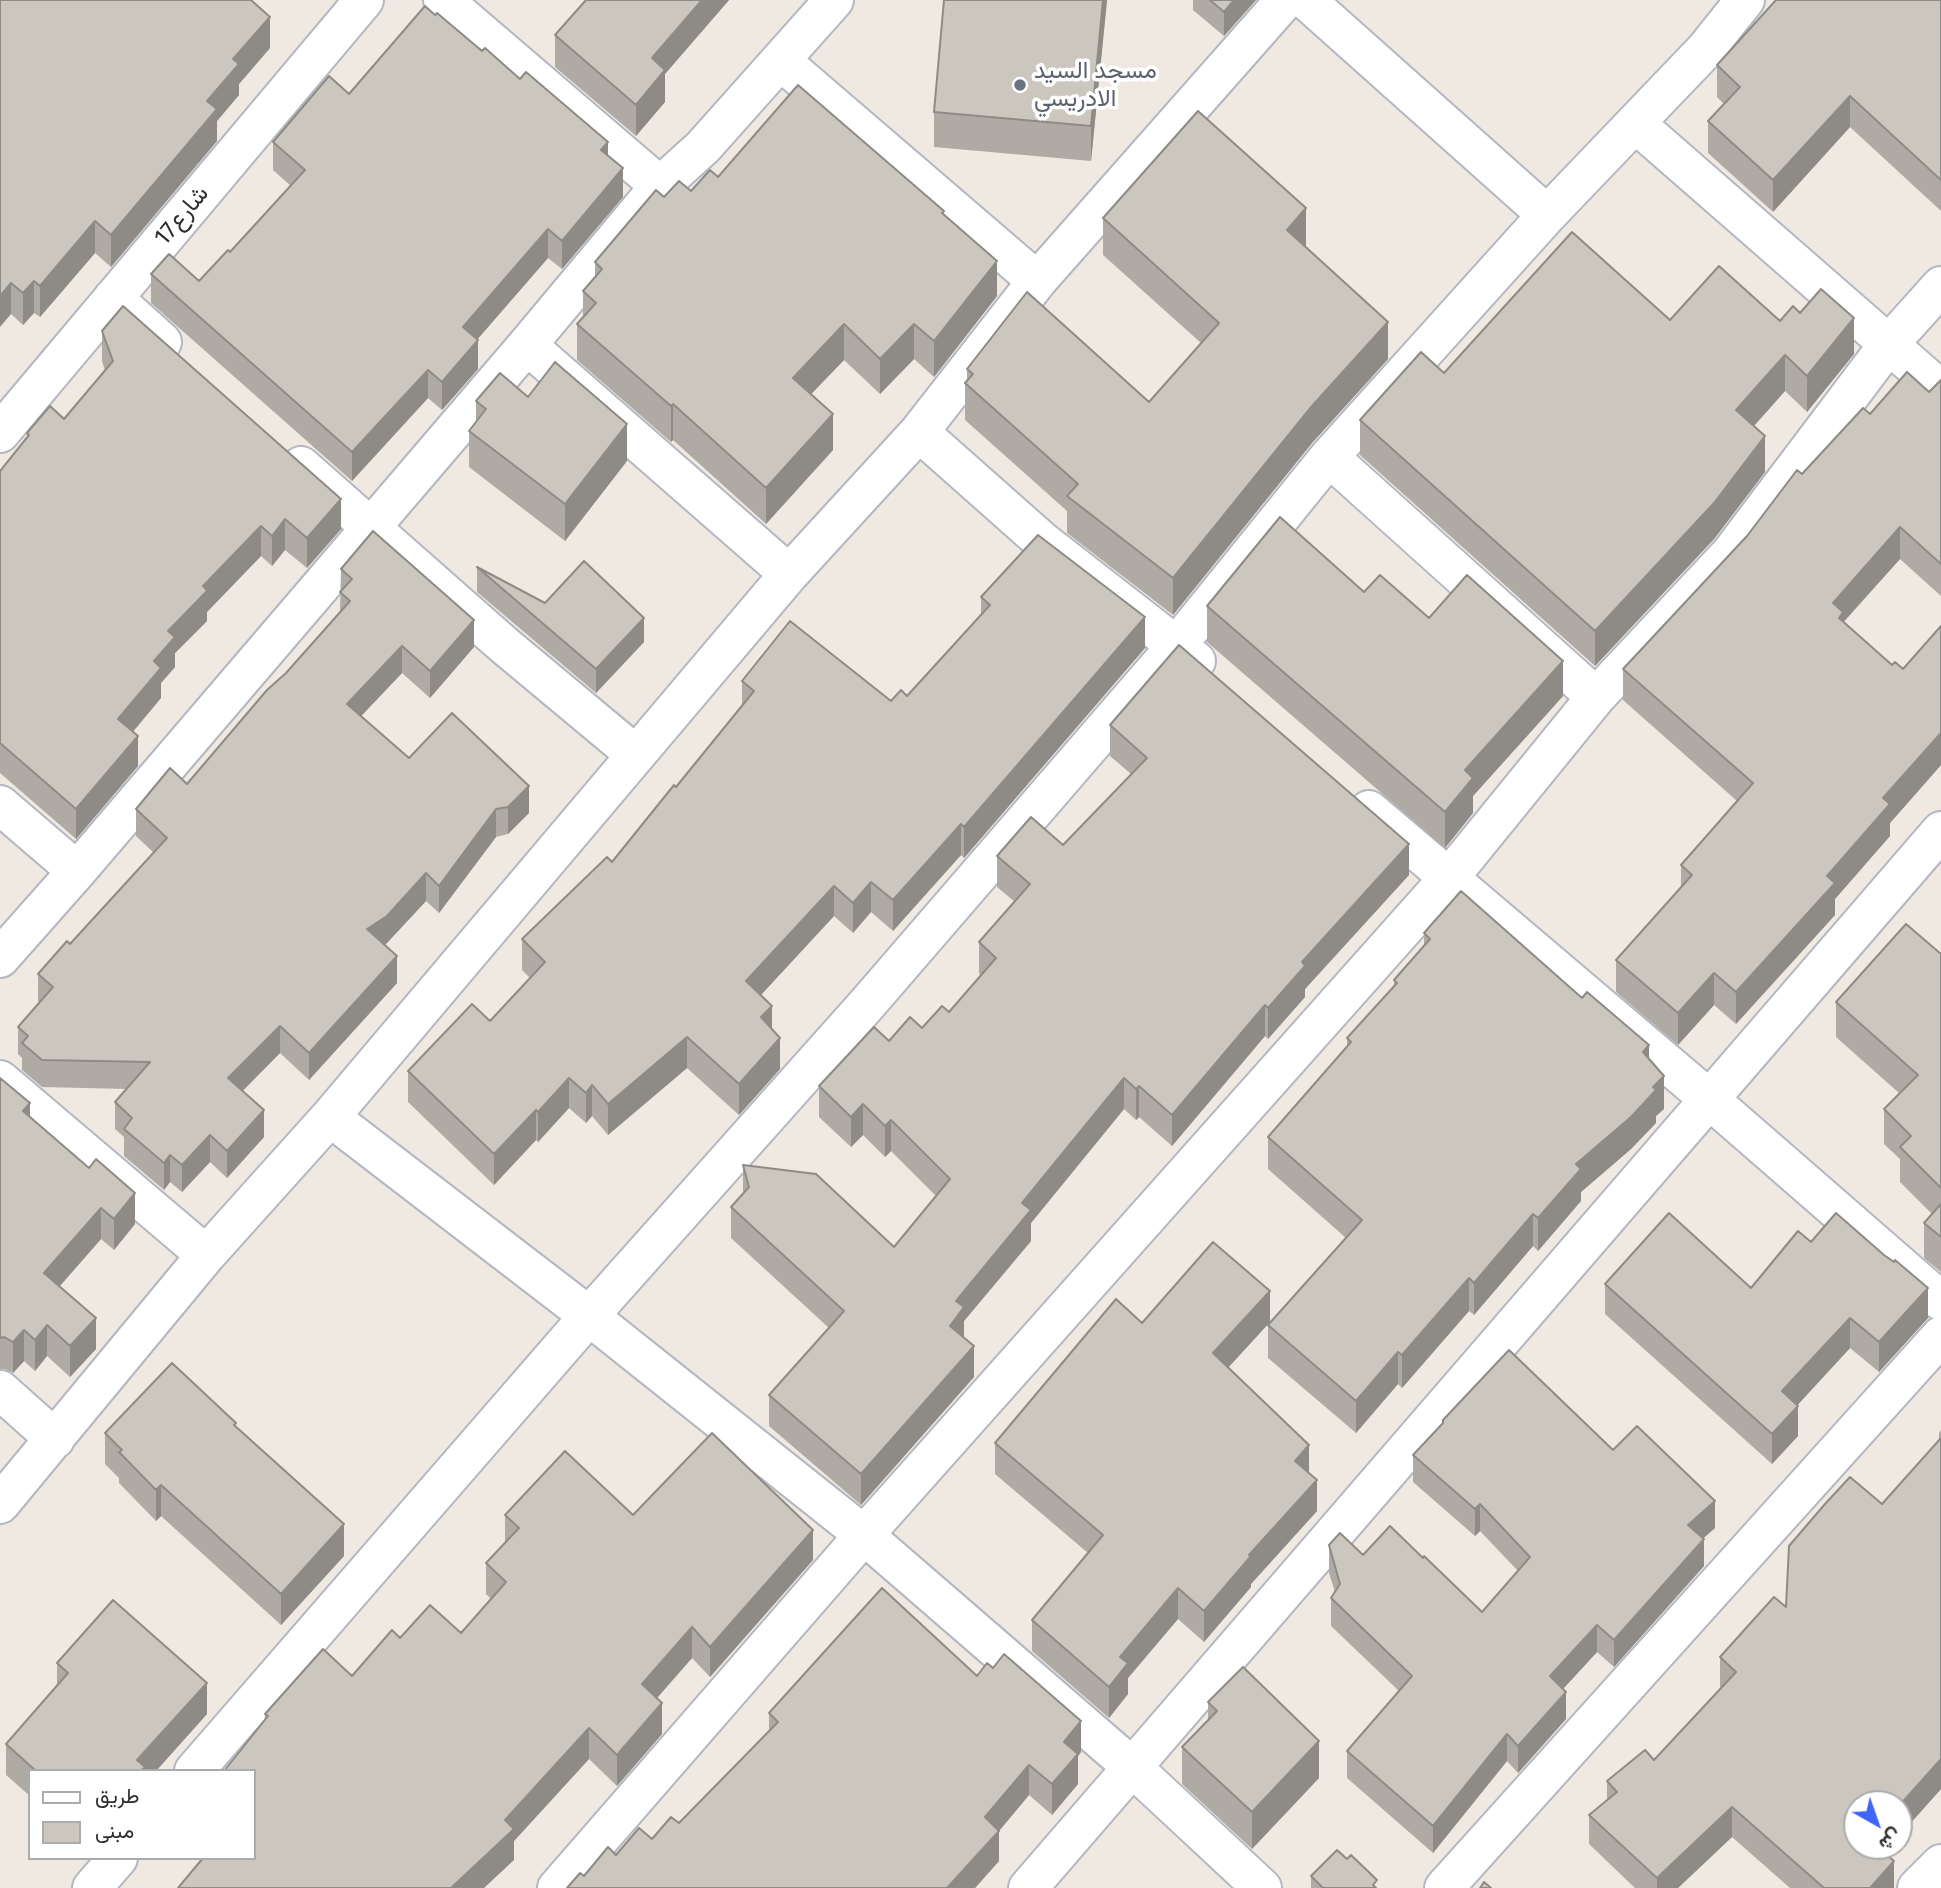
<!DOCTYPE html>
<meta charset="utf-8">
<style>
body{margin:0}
#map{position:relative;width:1941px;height:1888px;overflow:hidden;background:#efe9e1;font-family:"Fira Sans",Vazirmatn,sans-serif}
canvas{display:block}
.legend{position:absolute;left:28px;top:1769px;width:228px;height:91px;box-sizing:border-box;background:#fff;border:2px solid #ababab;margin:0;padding:9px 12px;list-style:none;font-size:21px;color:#2e2e2e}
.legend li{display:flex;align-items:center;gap:14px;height:35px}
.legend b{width:35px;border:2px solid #ababab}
.north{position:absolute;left:1843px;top:1790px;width:70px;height:70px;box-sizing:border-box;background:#fff;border:2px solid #ababab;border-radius:50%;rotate:140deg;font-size:19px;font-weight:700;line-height:28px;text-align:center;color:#2e2e2e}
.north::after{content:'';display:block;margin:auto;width:24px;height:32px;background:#4264fb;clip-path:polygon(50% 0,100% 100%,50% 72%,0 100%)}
</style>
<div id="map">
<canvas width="1941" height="1888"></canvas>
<ul class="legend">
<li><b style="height:9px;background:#fff"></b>طريق</li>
<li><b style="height:19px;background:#cbc7bf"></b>مبنى</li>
</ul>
<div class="north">ش</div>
</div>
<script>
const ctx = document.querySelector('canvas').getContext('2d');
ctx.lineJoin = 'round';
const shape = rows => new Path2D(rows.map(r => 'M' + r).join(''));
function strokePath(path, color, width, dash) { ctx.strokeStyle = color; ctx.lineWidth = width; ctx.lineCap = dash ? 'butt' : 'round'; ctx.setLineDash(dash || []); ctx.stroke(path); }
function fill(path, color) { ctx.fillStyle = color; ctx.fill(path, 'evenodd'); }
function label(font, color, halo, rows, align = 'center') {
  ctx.font = font + ' "Fira Sans",Vazirmatn,sans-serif'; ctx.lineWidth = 7; ctx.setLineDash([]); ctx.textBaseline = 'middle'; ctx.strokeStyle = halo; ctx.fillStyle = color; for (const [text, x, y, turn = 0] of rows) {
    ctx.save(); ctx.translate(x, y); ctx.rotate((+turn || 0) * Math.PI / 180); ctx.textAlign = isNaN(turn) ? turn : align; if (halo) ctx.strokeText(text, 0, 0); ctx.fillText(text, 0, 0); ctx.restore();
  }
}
const minor = shape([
 [443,0,660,186],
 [1306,0,1547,215],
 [781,61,1037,281],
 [1635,123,1941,390],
 [113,298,162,342],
 [527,345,789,574],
 [919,432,1042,541,1196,661],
 [0,433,364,0],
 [1329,457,1596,697],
 [301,466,504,645,636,755],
 [0,805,77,871],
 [1369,810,1709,1099,1941,1301],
 [0,958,77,871,527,345,660,186,703,147,834,0],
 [0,1080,206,1255],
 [330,1117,589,1316,864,1535,1132,1767,1262,1888],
 [0,1390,55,1439],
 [0,1504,206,1255,330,1117,789,574,919,432,1037,281,1285,0],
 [194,1771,589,1316,868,1003,1177,645,1329,457,1547,215,1705,50,1745,0],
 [92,1888,118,1858],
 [557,1888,864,1535,1448,879,1596,697,1731,553,1888,345,1941,286],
 [1028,1888,1941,831],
 [1444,1888,1941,1336],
 [1917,1888,1941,1864]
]);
const wall = shape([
 [0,0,270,48,239,84,239,95,217,121,217,141,111,267,95,253,40,317,34,313,23,325,11,314],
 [586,0,729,0,665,74,665,102,636,136,555,67,555,35],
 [944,0,1107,0,1091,161,934,147,934,112],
 [1193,0,1256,0,1224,36,1193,10],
 [1941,0,1941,211,1850,127,1773,212,1708,153,1708,121,1724,104,1717,97,1717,65],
 [482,51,608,155,623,197,562,269,548,258,477,339,478,369,442,410,428,398,352,481,151,303,151,274,199,281,230,252,291,186,273,170,273,142,349,94],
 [718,177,944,214,997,296,934,377,914,359,880,394,844,360,811,394,833,450,766,524,673,440,671,442,577,360,577,324,583,318,583,291,595,277,595,262,664,197,691,191],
 [1103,218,1306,245,1305,247,1388,359,1312,443,1173,615,1067,533,1067,511,965,420,965,383,967,381,967,369,1149,402,1201,343,1103,255],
 [1800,313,1854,354,1807,412,1785,391,1754,426,1765,472,1714,539,1595,666,1360,455,1360,420,1444,373,1670,320,1780,321],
 [102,331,341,529,307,568,285,550,272,566,261,556,207,612,207,621,175,653,175,667,161,683,161,698,133,732,138,766,76,839,0,773,0,471,27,438,27,433,64,419,105,371,102,361],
 [1941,380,1941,596,1900,559,1844,622,1892,665,1903,669,1941,626,1941,765,1890,823,1890,836,1835,899,1835,915,1736,1024,1714,1005,1678,1045,1616,992,1616,960,1681,887,1681,865,1737,801,1623,700,1623,669,1747,536,1802,474,1870,414,1929,392],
 [528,397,627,461,565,541,469,467,469,431,476,421,476,401],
 [477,567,545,603,644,642,596,693,477,592],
 [341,569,474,647,430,698,402,673,361,716,409,758,529,813,508,834,496,837,439,913,426,901,385,945,397,983,309,1080,280,1053,243,1091,264,1137,227,1178,210,1162,182,1192,170,1182,164,1190,124,1156,124,1137,115,1129,115,1102,126,1089,42,1087,22,1070,22,1058,18,1054,18,1027,39,1002,38,1001,38,974,70,944,154,853,136,836,136,809,187,784,340,612],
 [1364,592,1429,618,1563,696,1473,796,1473,813,1445,848,1207,642,1207,606],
 [981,597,1145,648,964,858,961,855,893,931,871,912,853,933,834,916,761,995,772,1029,780,1069,739,1115,687,1068,608,1135,592,1116,586,1123,569,1108,538,1142,536,1140,494,1185,408,1102,408,1071,490,1021,530,978,522,970,522,939,612,862,676,787,742,706,742,681,891,701,907,696,981,615],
 [1110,725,1409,875,1305,989,1305,997,1268,1039,1265,1036,1172,1146,1139,1117,1136,1120,1124,1109,1031,1223,1031,1241,964,1321,964,1337,974,1377,861,1505,769,1426,769,1395,829,1328,731,1238,731,1207,743,1193,743,1165,894,1247,936,1196,891,1151,885,1157,863,1135,851,1147,819,1117,819,1086,889,1041,922,1028,949,1012,981,975,979,973,979,942,1015,902,997,887,997,856,1063,845,1131,774,1110,756],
 [1424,933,1649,1059,1664,1109,1656,1116,1656,1123,1631,1149,1581,1192,1581,1201,1538,1251,1533,1246,1474,1315,1469,1311,1402,1388,1398,1384,1356,1433,1268,1358,1268,1325,1346,1238,1268,1169,1268,1137,1347,1047,1347,1038,1394,986,1394,980,1424,946],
 [1941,954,1941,1272,1924,1258,1924,1223,1932,1214,1900,1182,1900,1159,1884,1144,1884,1109,1899,1093,1836,1037,1836,1002],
 [0,1078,30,1117,135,1224,114,1250,101,1239,60,1286,96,1349,70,1377,47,1356,35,1371,24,1361,13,1373,4,1369,0,1369],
 [1811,1242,1928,1318,1879,1372,1850,1348,1797,1405,1798,1436,1772,1464,1605,1314,1605,1284,1751,1288],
 [1270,1322,1228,1368,1309,1473,1317,1511,1251,1584,1251,1587,1204,1642,1178,1619,1128,1678,1128,1694,1109,1718,1032,1651,1032,1620,1088,1553,995,1474,995,1443,1142,1323],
 [236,1426,344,1556,281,1625,161,1516,156,1521,119,1483,119,1478,105,1464,105,1433],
 [1941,1430,1941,1789,1899,1836,1899,1804,1857,1846,1890,1846,1884,1853,1894,1888,1790,1888,1732,1837,1678,1888,1635,1888,1589,1844,1589,1815,1607,1800,1607,1781,1654,1760,1721,1688,1720,1687,1720,1657,1786,1607,1882,1504,1939,1440,1939,1433],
 [1613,1450,1715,1528,1703,1538,1704,1566,1614,1667,1597,1652,1563,1689,1566,1719,1518,1773,1507,1761,1433,1853,1347,1778,1347,1751,1399,1691,1331,1626,1331,1598,1335,1592,1329,1573,1329,1545,1363,1555,1423,1558,1482,1612,1518,1571,1480,1531,1475,1536,1413,1482,1413,1455],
 [505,1515,633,1515,813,1560,710,1677,692,1658,657,1698,662,1734,617,1786,589,1759,514,1841,514,1860,254,1858,265,1714,352,1676,400,1638,461,1633,491,1599,486,1594,486,1563,505,1543],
 [57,1663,207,1714,156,1771,30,1771,30,1796,6,1775,6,1744,57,1686],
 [977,1676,1081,1752,1078,1756,1078,1784,1052,1815,1029,1795,999,1831,999,1861,975,1888,567,1888,616,1855,652,1839,679,1823,769,1731,769,1713],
 [1208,1702,1319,1778,1252,1849,1182,1784,1182,1747,1208,1720],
 [1311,1876,1377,1888,1311,1888]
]);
const shadedWall = shape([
 [702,0,729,0,665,74,665,102,636,136,636,105,652,58],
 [1103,0,1107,0,1091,161,1091,126],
 [1234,0,1256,0,1224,36,1224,12],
 [270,17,270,48,239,84,239,95,217,121,217,141,111,267,111,235,207,101,233,59],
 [1850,96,1850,127,1773,212,1773,180],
 [608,142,608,170,601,150],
 [623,168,623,197,562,269,562,241],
 [1306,208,1306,245,1287,267,1287,230],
 [95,221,95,253,40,317,40,286],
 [548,229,548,258,463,356,463,327],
 [997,261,997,296,934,377,934,341],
 [34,281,34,313,23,325,23,293],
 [11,283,11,314,0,327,0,296],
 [1854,318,1854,354,1807,412,1807,376],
 [1388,322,1388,359,1312,443,1173,615,1173,578,1312,406],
 [844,324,844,360,793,413,793,378],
 [914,324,914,359,880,394,880,359],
 [478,340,478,369,442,410,442,382],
 [1785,355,1785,391,1736,446,1736,410],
 [428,370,428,398,352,481,352,452],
 [673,404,673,440,671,442,671,406],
 [833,414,833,450,766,524,766,488],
 [627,424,627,461,565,541,565,504],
 [1765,436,1765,472,1714,539,1595,666,1595,631],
 [341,499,341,529,307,568,307,538],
 [285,519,285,550,272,566,272,536],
 [261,526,261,556,207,612,207,621,175,653,175,667,161,683,161,698,118,749,118,719,154,661,168,631,203,586],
 [1900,527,1900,559,1843,622,1843,644,1833,603],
 [1145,617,1145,648,964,858,964,827],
 [644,618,644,642,596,693,596,669],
 [474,620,474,647,430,698,430,671],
 [402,646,402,673,347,731,347,704],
 [1563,661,1563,696,1473,796,1473,813,1445,848,1445,812,1465,770],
 [1941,733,1941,765,1890,823,1890,836,1835,899,1835,915,1736,1024,1736,992,1827,876,1883,798],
 [138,736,138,766,76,839,76,809],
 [529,786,529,813,508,834,508,807],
 [496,809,496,837,439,913,439,886],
 [961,824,961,855,893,931,893,900],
 [1409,844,1409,875,1305,989,1305,997,1268,1039,1268,1008,1302,962],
 [426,873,426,901,387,943,367,956,367,929],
 [871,882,871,912,853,933,853,903],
 [834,886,834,916,746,1011,746,981],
 [397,956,397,983,309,1080,309,1053],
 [1714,973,1714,1005,1678,1045,1678,1013],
 [1265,1005,1265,1036,1172,1146,1172,1115],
 [772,1006,772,1037,761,1017],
 [280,1026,280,1053,228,1105,228,1078],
 [687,1037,687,1068,608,1135,608,1104],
 [780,1038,780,1069,739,1115,739,1084],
 [1649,1045,1649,1077,1643,1052],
 [1664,1076,1664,1109,1656,1116,1656,1123,1631,1149,1581,1192,1581,1201,1538,1251,1538,1218,1576,1164],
 [569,1078,569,1108,538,1142,538,1112],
 [1124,1078,1124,1109,1031,1223,1031,1241,964,1321,964,1338,950,1326,956,1301,1022,1203],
 [592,1085,592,1116,586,1123,586,1093],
 [1139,1086,1139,1117,1136,1120,1136,1089],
 [30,1103,30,1134,23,1111],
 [863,1104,863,1135,851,1147,851,1117],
 [264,1110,264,1137,227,1178,227,1151],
 [536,1110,536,1140,494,1185,494,1154],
 [891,1120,891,1151,885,1157,885,1126],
 [210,1135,210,1162,182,1192,182,1165],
 [170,1155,170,1182,164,1190,164,1163],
 [135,1193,135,1224,114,1250,114,1219],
 [101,1208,101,1239,44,1304,44,1273],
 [1533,1214,1533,1246,1474,1315,1474,1283],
 [1469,1278,1469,1311,1402,1388,1402,1355],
 [1928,1288,1928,1318,1879,1372,1879,1342],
 [1270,1291,1270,1322,1213,1384,1213,1353],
 [96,1318,96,1349,70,1377,70,1346],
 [1850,1318,1850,1348,1782,1422,1782,1391],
 [47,1325,47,1356,35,1371,35,1340],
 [24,1330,24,1361,13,1373,13,1342],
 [974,1346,974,1377,861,1505,861,1474],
 [1398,1352,1398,1384,1356,1433,1356,1401],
 [1798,1406,1798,1436,1772,1464,1772,1434],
 [1309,1445,1309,1476,1295,1461],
 [1317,1480,1317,1511,1251,1584,1251,1587,1204,1642,1204,1611,1249,1555],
 [161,1485,161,1516,156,1521,156,1490],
 [1715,1501,1715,1528,1688,1552,1688,1525],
 [1480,1504,1480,1531,1475,1536,1475,1509],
 [344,1524,344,1556,281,1625,281,1594],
 [813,1530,813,1560,710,1677,710,1647],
 [1704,1539,1704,1566,1614,1667,1614,1640],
 [1178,1588,1178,1619,1128,1678,1128,1694,1109,1718,1109,1687,1120,1657],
 [1597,1625,1597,1652,1550,1703,1550,1676],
 [692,1627,692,1658,642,1715,642,1684],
 [207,1683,207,1714,156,1771,137,1771,137,1760],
 [1566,1692,1566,1719,1518,1773,1518,1746],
 [662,1703,662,1734,617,1786,617,1755],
 [1081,1721,1081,1752,1078,1756,1078,1784,1052,1815,1052,1784,1064,1742],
 [589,1728,589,1759,514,1841,514,1860,484,1888,451,1888,505,1820],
 [1507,1734,1507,1761,1433,1853,1433,1826],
 [1319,1741,1319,1778,1252,1849,1252,1812],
 [1941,1759,1941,1789,1899,1836,1899,1806],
 [1029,1765,1029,1795,999,1831,999,1861,975,1888,947,1888,985,1817],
 [1732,1807,1732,1837,1678,1888,1657,1888,1657,1878],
 [1869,1846,1890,1846,1869,1870],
 [1894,1861,1894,1888,1870,1888]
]);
const building = shape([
 [0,0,251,0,270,17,233,59,239,64,207,101,217,109,111,235,95,221,40,286,34,281,23,293,11,283,0,296,0,0],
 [586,0,702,0,652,58,665,70,636,105,555,35,586,0],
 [944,0,1103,0,1091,126,934,112,944,0],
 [1210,0,1234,0,1224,12,1210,0],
 [1776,0,1941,0,1941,180,1850,96,1773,180,1708,121,1740,87,1717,65,1776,0],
 [425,6,435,15,437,13,482,51,485,48,520,79,526,72,608,142,601,150,623,168,562,241,548,229,463,327,478,340,442,382,428,370,352,452,151,274,169,254,199,281,228,250,230,252,305,170,273,142,329,76,349,94,425,6],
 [798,85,944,211,942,213,997,261,934,341,914,324,880,359,844,324,793,378,833,414,766,488,673,404,671,406,577,324,596,303,583,291,602,269,595,262,656,190,664,197,679,181,691,191,710,170,718,177,798,85],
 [1198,111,1306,208,1287,230,1388,322,1312,406,1173,578,1067,496,1078,484,965,383,973,374,967,369,1027,292,1149,402,1219,323,1103,218,1198,111],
 [1572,232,1670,320,1719,266,1780,321,1793,306,1800,313,1821,289,1854,318,1807,376,1785,355,1736,410,1765,436,1714,503,1595,631,1360,420,1421,352,1444,373,1572,232],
 [123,306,341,499,307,538,285,519,272,536,261,526,203,586,207,591,168,631,175,637,154,661,161,668,118,719,138,736,76,809,0,743,0,471,29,435,27,433,50,406,64,419,113,361,102,331,123,306],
 [555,362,627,424,565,504,469,431,486,409,476,401,500,373,528,397,555,362],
 [1907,372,1929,392,1941,380,1941,564,1900,527,1833,603,1843,612,1839,618,1892,665,1895,662,1903,669,1941,626,1941,733,1883,798,1890,804,1827,876,1835,883,1736,992,1714,973,1678,1013,1616,960,1692,875,1681,865,1753,783,1623,669,1747,536,1797,470,1802,474,1863,408,1870,414,1907,372],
 [1280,517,1364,592,1380,575,1429,618,1467,575,1563,661,1465,770,1473,778,1445,812,1207,606,1280,517],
 [373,531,474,620,430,671,402,646,347,704,409,758,452,713,529,786,508,807,496,809,439,886,426,873,387,916,367,929,397,956,309,1053,280,1026,228,1078,264,1110,227,1151,210,1135,182,1165,170,1155,164,1163,124,1129,132,1118,115,1102,150,1062,42,1060,22,1043,28,1036,18,1027,53,987,38,974,67,941,70,944,167,838,136,809,170,768,187,784,267,690,286,673,350,601,340,592,352,579,341,569,373,531],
 [1038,535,1145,617,964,827,961,824,893,900,871,882,853,903,834,886,746,981,772,1006,761,1017,780,1038,739,1084,687,1037,608,1104,592,1085,586,1093,569,1078,538,1112,536,1110,494,1154,408,1071,472,1004,490,1021,545,962,522,939,607,857,612,862,674,785,676,787,754,691,742,681,790,621,891,701,901,690,907,696,990,605,981,597,1038,535],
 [584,561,644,618,596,669,477,567,545,603,584,561],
 [1179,645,1409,844,1302,962,1305,966,1268,1008,1265,1005,1172,1115,1139,1086,1136,1089,1124,1078,1022,1203,1031,1210,956,1301,964,1307,950,1326,974,1346,861,1474,769,1395,844,1311,731,1207,749,1187,743,1165,816,1174,894,1247,950,1179,891,1120,885,1126,863,1104,851,1117,819,1086,874,1027,889,1041,910,1017,922,1028,942,1006,949,1012,996,958,979,942,1030,884,997,856,1031,817,1063,845,1147,758,1110,725,1179,645],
 [1461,891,1582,998,1587,992,1649,1045,1643,1052,1664,1076,1653,1087,1656,1090,1631,1117,1576,1164,1581,1169,1538,1218,1533,1214,1474,1283,1469,1278,1402,1355,1398,1352,1356,1401,1268,1325,1362,1220,1268,1137,1351,1042,1347,1038,1397,983,1394,980,1430,939,1424,933,1461,891],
 [1906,924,1941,954,1941,1188,1900,1147,1911,1136,1884,1109,1918,1075,1836,1002,1906,924],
 [0,1078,30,1103,23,1111,89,1168,96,1159,135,1193,114,1219,101,1208,44,1273,96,1318,70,1346,47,1325,35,1340,24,1330,13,1342,4,1337,0,1338,0,1078],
 [1941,1204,1941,1237,1924,1223,1941,1204],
 [1669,1213,1751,1288,1798,1231,1811,1242,1836,1213,1884,1255,1894,1262,1895,1260,1928,1288,1879,1342,1850,1318,1782,1391,1798,1406,1772,1434,1605,1284,1669,1213],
 [1213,1242,1270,1291,1213,1353,1309,1445,1295,1461,1317,1480,1249,1555,1251,1556,1204,1611,1178,1588,1120,1657,1128,1663,1109,1687,1032,1620,1103,1535,995,1443,1116,1299,1142,1323,1213,1242],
 [1509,1350,1613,1450,1637,1426,1715,1501,1688,1525,1704,1539,1614,1640,1597,1625,1550,1676,1566,1692,1518,1746,1507,1734,1433,1826,1347,1751,1412,1676,1331,1598,1340,1584,1329,1545,1340,1533,1363,1555,1390,1526,1423,1558,1424,1556,1482,1612,1530,1557,1480,1504,1475,1509,1413,1455,1443,1423,1443,1420,1509,1350],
 [172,1363,236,1423,234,1425,344,1524,281,1594,161,1485,156,1490,119,1452,122,1450,105,1433,172,1363],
 [712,1433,813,1530,710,1647,692,1627,642,1684,662,1703,617,1755,589,1728,505,1820,514,1829,451,1888,178,1888,203,1858,254,1858,254,1771,224,1771,268,1716,265,1714,323,1649,352,1676,392,1630,400,1638,430,1605,461,1633,506,1582,486,1563,519,1528,505,1515,565,1451,633,1515,712,1433],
 [1941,1438,1941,1759,1899,1806,1899,1804,1857,1804,1857,1846,1876,1846,1894,1861,1870,1888,1824,1888,1732,1807,1657,1878,1589,1815,1617,1792,1607,1781,1645,1750,1654,1760,1736,1672,1720,1657,1774,1597,1786,1607,1789,1546,1825,1504,1850,1477,1882,1504,1941,1438],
 [882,1588,977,1676,987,1663,993,1668,1004,1654,1081,1721,1064,1742,1078,1754,1052,1784,1029,1765,985,1817,999,1831,947,1888,567,1888,580,1873,584,1876,608,1847,616,1855,639,1828,652,1839,671,1817,679,1823,778,1722,769,1713,882,1588],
 [113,1600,207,1683,137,1760,145,1767,141,1771,36,1771,6,1744,68,1673,57,1663,113,1600],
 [1243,1667,1319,1741,1252,1812,1182,1747,1217,1711,1208,1702,1243,1667],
 [1337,1850,1347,1859,1351,1855,1377,1880,1373,1885,1376,1888,1323,1888,1311,1876,1337,1850],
 [1484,1882,1491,1888,1480,1888,1484,1882]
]);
const markers = [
 [1020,85,7,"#6b7280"]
];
const worshipNames = [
 ["مسجد السيد",1034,71],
 ["الادريسي",1034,99]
];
const streetNames = [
 ["شارع17",182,216,-50]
];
strokePath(minor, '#b4b7c1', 42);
strokePath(minor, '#fff', 38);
fill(wall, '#afaba4');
fill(shadedWall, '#8e8b86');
fill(building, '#cbc7bf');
strokePath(building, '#8e8b86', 2);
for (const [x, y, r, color] of markers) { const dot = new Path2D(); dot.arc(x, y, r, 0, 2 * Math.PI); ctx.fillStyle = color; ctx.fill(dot); strokePath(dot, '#fff', 2.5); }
label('24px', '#5b616d', '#fff', worshipNames, 'left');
label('24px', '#2e2e2e', '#fff', streetNames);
</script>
